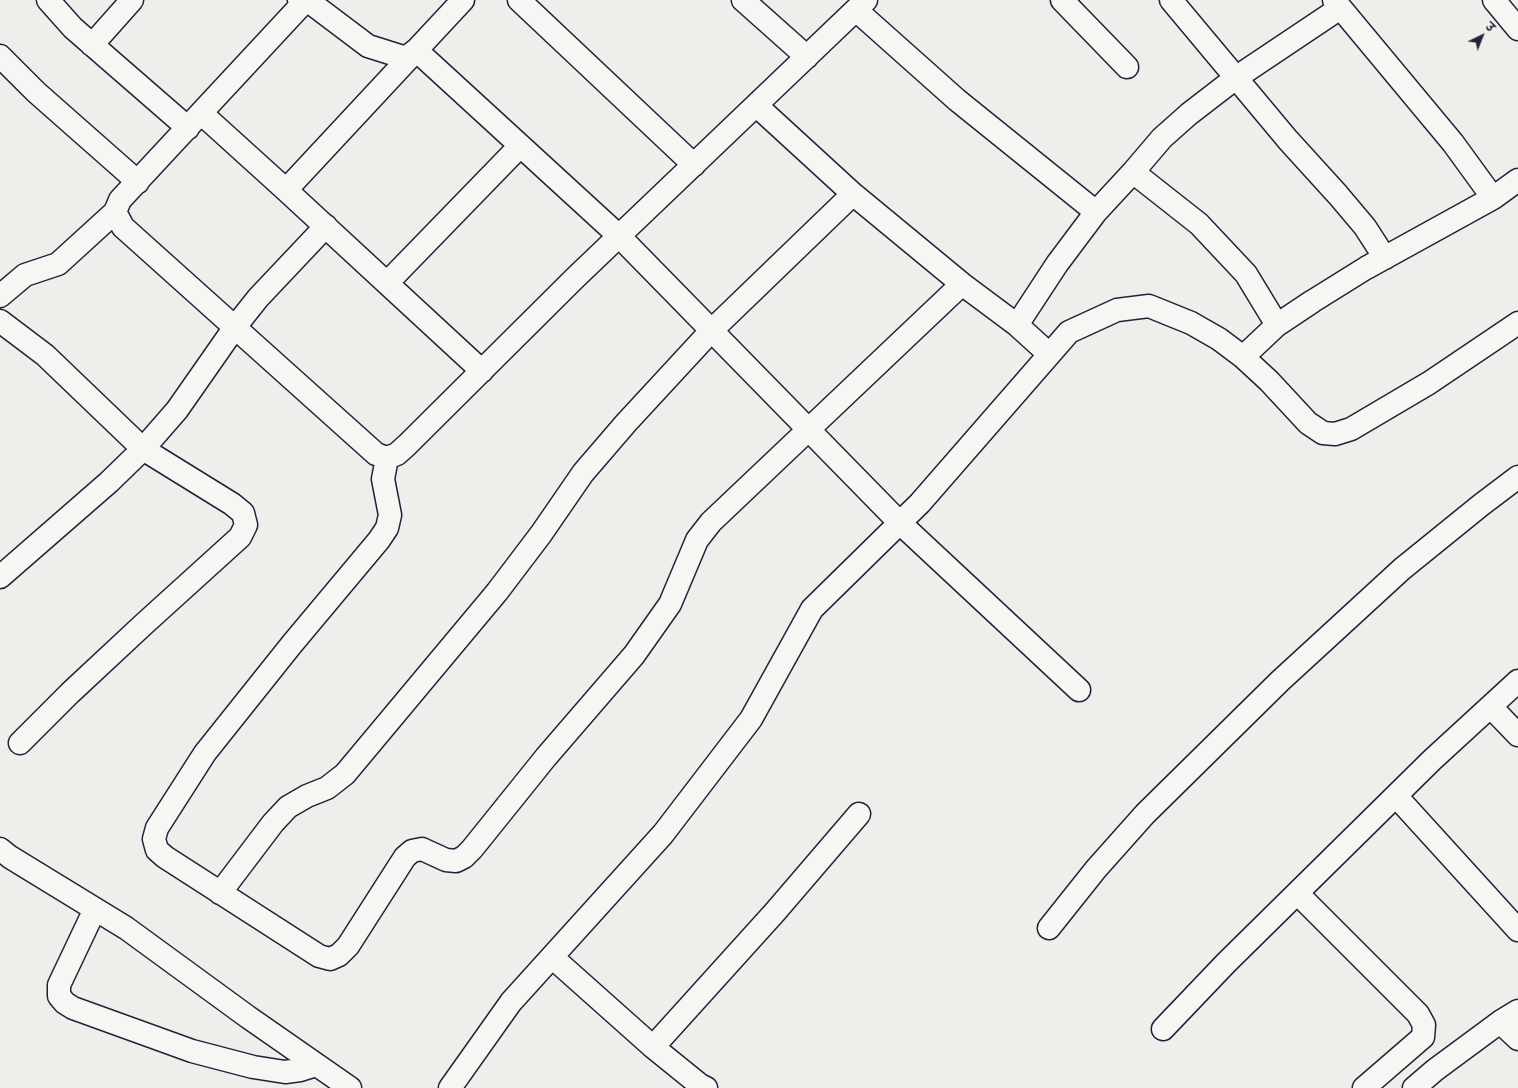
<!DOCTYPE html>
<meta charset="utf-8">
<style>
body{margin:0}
#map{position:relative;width:1518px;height:1088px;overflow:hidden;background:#eeeeeb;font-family:Caveat,"Playpen Sans Deva",sans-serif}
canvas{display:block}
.north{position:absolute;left:1462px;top:16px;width:40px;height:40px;-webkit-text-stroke:3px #f6f6f2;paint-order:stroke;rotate:43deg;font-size:11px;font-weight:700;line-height:16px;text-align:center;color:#22223b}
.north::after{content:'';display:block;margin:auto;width:14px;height:18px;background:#22223b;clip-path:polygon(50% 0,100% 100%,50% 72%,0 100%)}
</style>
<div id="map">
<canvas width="1518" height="1088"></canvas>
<div class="north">उ</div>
</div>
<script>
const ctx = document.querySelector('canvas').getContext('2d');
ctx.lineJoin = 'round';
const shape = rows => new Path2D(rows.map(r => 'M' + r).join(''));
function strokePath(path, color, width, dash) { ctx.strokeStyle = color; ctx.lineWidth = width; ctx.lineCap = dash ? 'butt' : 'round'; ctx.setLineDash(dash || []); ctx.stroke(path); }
const street = shape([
 [48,0,73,28,188,128],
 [299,0,303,3,311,3,368,46,406,58,416,50,619,236,900,523,1079,690],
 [306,0,120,200,115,212,123,227,376,454,387,458,397,454,407,445,575,278,866,0],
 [519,0,694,165],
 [743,0,807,57],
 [1062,0,1127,67],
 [1171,0,1288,140,1338,195,1365,227,1385,258],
 [1334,0,1453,143,1493,198],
 [1494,0,1518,29],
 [856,10,957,100,1096,212],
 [92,45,132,0],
 [0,56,36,92,138,182],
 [201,113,286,190,482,371],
 [1133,172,1162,138,1189,114,1237,77,1340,8],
 [286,190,463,0],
 [853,194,962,284,1017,325,1049,354],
 [387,283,520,146],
 [0,296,25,275,58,264,115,212],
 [0,321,45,355,143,449,232,504,243,513,246,525,240,537,144,624,70,693,20,743],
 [1017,325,1057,264,1096,212,1133,172,1199,224,1246,274,1277,325],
 [1243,357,1277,325,1313,301,1366,268,1493,198,1518,180],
 [387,458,383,479,390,515,387,528,379,540,292,644,205,753,157,828,154,839,157,850,165,857,319,956,330,959,339,955,348,946,405,857,412,851,422,849,446,860,456,861,464,857,472,849,546,757,634,655,670,604,697,540,711,522,962,284],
 [0,577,109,482,143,449,177,410,235,327,258,298,326,226],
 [1491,707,1518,735],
 [1396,796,1518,930],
 [0,849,10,857,126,928,248,1017,350,1088],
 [220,893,273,823,288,807,307,796,327,788,345,774,497,592,541,534,583,473,626,423,711,331,853,194,757,106],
 [1297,893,1418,1014,1424,1025,1423,1037,1364,1088],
 [95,909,59,985,59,996,65,1003,73,1008,192,1051,253,1067,285,1072,300,1070,316,1065],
 [1049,928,1096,869,1145,814,1280,681,1402,569,1481,505,1518,477],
 [552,957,653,1047,700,1085,706,1088],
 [1500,1022,1518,1039],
 [1163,1029,1226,963,1432,760,1518,681],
 [653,1047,775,912,859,814],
 [450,1088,511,1002,663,834,751,719,812,609,920,503,1069,332,1117,310,1149,306,1191,323,1219,339,1243,357,1269,381,1308,423,1323,433,1335,434,1351,429,1429,383,1518,323],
 [1414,1088,1435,1070,1500,1022,1518,1011]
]);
strokePath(street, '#22223b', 25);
strokePath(street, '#f6f6f2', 22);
</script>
